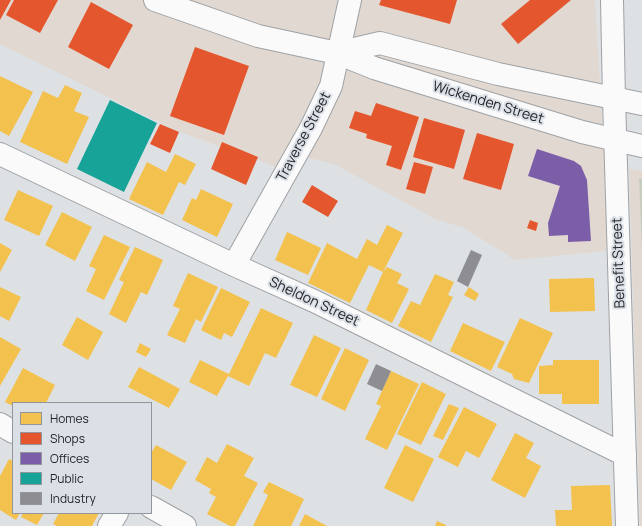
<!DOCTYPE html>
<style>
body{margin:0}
#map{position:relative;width:642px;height:526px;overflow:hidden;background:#dee1e4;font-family:Manrope,sans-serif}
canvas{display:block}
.legend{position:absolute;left:12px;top:402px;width:140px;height:112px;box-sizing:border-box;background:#dbe0e7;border:1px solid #92959b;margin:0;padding:5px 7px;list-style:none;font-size:12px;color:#242528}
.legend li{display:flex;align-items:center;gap:8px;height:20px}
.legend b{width:20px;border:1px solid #92959b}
</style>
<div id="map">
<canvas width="642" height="526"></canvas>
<ul class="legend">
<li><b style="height:11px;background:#f2c14e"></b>Homes</li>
<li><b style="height:11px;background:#e4572e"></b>Shops</li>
<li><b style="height:11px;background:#7b5ea7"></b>Offices</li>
<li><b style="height:11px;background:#17a398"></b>Public</li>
<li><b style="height:11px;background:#8d8d92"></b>Industry</li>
</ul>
</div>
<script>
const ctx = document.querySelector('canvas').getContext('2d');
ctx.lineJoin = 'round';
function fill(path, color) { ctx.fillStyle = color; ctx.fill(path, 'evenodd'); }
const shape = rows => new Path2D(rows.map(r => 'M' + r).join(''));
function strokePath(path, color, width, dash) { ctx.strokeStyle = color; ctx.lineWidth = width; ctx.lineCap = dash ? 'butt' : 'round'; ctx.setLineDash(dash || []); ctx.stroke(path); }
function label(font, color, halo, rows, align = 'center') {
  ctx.font = font + ' Manrope,sans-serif'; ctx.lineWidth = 4; ctx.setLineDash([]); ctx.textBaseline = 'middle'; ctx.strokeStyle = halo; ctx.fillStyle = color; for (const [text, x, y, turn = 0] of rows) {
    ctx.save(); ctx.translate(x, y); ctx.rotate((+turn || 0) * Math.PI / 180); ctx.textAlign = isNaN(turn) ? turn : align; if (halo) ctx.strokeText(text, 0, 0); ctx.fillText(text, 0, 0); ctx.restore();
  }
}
const commercial = shape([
 [0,0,595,0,605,165,612,168,606,251,515,260,464,228,435,219,334,164,289,153,280,168,177,131,0,44],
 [629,169,642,171,642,526,640,526]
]);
const green = shape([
 [639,178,642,179,642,253]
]);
const homes = shape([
 [0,76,33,92,9,136,0,131],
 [65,85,82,93,74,111,89,117,67,164,20,142,43,91,58,98],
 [175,154,196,164,185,185,179,182,163,215,129,199,147,162,166,172],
 [201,189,233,204,217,237,182,220,192,198,196,200],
 [18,190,53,206,39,236,4,220],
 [62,212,92,227,75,261,45,245],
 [387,225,403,233,383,272,369,265,350,303,308,283,327,243,357,259,367,239,377,245],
 [287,232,321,248,308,275,275,260],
 [104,235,130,247,104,300,86,291,96,269,89,266],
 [0,243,12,250,0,272],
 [135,247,163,260,147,295,141,292,126,323,109,314,124,282,119,280],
 [387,267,402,274,397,283,409,289,392,323,366,310,383,272],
 [188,273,218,287,201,322,196,319,185,343,167,335,180,309,173,306],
 [435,274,454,282,448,295,453,297,431,342,398,326,411,301,420,305],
 [594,278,595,311,550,312,549,279],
 [0,287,21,297,9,321,0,316],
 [469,287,479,294,475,301,464,295],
 [221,288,250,302,232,337,224,333,221,340,201,330],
 [261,308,293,323,276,358,265,353,249,386,228,376,217,396,189,382,200,360,229,374],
 [77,317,103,332,88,360,62,345],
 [520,318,553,333,529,383,514,379,512,374,497,367],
 [463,323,505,342,491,371,450,351],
 [314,335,341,348,317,397,290,385],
 [0,337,21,349,0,386],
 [140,343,151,349,146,357,136,352],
 [345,348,369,360,345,411,321,399],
 [553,360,599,360,599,404,562,404,562,394,539,394,539,366,553,365],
 [139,367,180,389,169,408,128,387],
 [23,368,55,385,46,403,13,403,13,406,5,402],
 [391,371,419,384,387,450,365,439,381,406,376,404],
 [422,382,446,394,421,445,397,434],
 [449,404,459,408,443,440,433,436],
 [464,407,497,424,479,458,466,451,458,467,438,457],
 [515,433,534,443,526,458,541,466,525,498,491,480],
 [227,444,254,458,244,476,258,483,235,526,230,526,207,514,216,497,209,493,211,489,195,480,207,457,217,463],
 [156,445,187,462,171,490,151,479,151,453],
 [405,445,434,459,413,502,384,488],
 [9,459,13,461,13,513,20,513,16,520,0,510,0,476],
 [269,482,304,499,291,526,253,526,268,495,263,492],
 [610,485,612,526,556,526,555,510,572,510,571,486],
 [23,513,44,513,37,525,21,517],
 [59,513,99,513,92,526,57,526,53,524],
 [305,514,327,526,299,526],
 [437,521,446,525,446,526,435,526]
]);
const shops = shape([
 [0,0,11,0,0,20],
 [14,0,58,0,40,33,6,15],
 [381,0,457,0,450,24,379,5],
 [530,0,571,0,518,44,501,24],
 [91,2,133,25,109,69,68,47],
 [195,47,249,66,224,135,170,116],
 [376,103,419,117,401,170,386,165,392,146,366,138,367,134,349,128,355,111,371,116],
 [424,118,465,130,454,169,413,157],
 [160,124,179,132,170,153,150,144],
 [477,133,514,144,501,190,463,179],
 [222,142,258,157,246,185,211,169],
 [414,162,433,167,425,194,406,189],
 [312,185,338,201,328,217,302,202],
 [530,220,538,223,536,231,527,228]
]);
const offices = shape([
 [537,149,574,161,581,166,587,180,591,241,568,242,568,235,549,236,548,223,560,186,528,176]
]);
const public = shape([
 [110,100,157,123,124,192,77,169]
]);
const industry = shape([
 [471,250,482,255,468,287,457,281],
 [376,364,391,371,382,391,367,384]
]);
const minor = shape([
 [612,0,614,99],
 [0,154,234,265,314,301,625,455],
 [234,265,311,128,331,86,350,0],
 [0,424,13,432],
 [151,507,185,526],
 [109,526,117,513]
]);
const tertiary = shape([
 [614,99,627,526]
]);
const secondary = shape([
 [155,0,258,36,337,53,374,68,582,132,642,146],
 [337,53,380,43,498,74,642,104]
]);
const streetNames = [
 ["Wickenden Street",488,103,17],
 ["Traverse Street",304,137,-62],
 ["Benefit Street",619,263,-92],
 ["Sheldon Street",314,302,25]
];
fill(commercial, '#e1d9d1');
fill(green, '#c6cdbe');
fill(homes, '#f2c14e');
fill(shops, '#e4572e');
fill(offices, '#7b5ea7');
fill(public, '#17a398');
fill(industry, '#8d8d92');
strokePath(minor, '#9fa1a4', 24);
strokePath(tertiary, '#9fa1a4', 24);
strokePath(secondary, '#9fa1a4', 24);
strokePath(minor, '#fafafb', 22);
strokePath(tertiary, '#fafafb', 22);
strokePath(secondary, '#fafafb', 22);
label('14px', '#242528', '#dbe0e7', streetNames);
</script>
